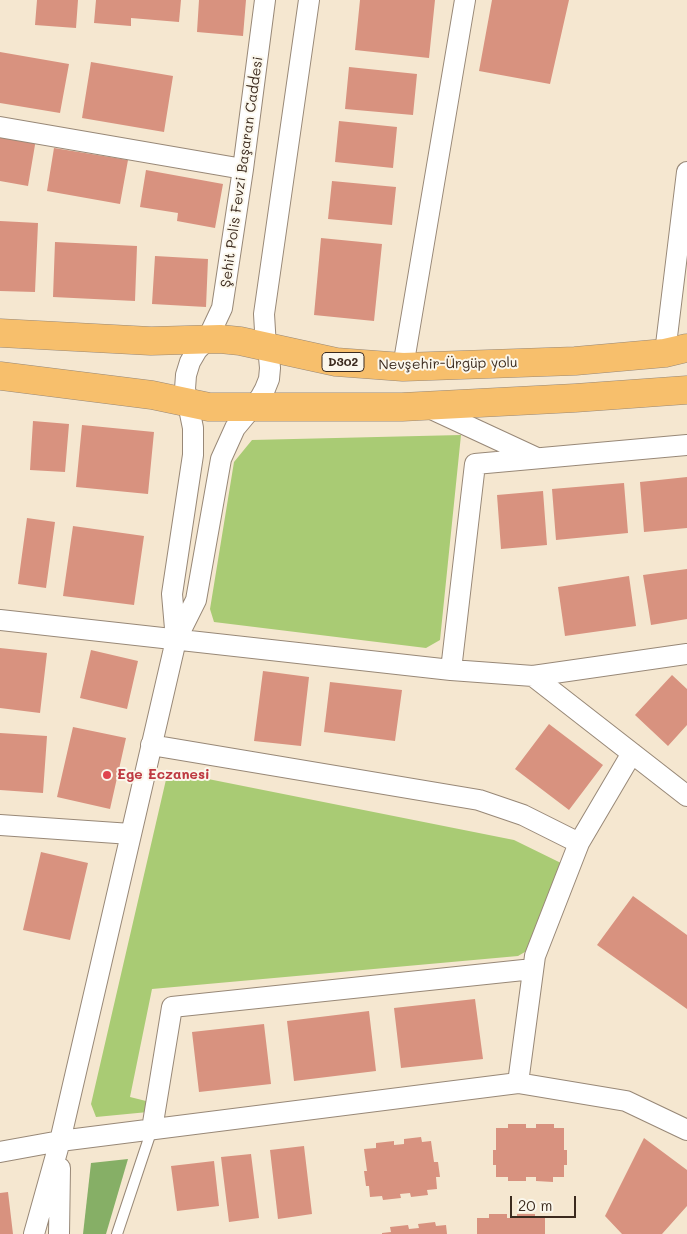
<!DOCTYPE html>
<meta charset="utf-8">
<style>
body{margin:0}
#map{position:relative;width:687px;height:1234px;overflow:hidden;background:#f5e7d0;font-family:Mali,sans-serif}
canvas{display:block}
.scale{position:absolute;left:510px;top:1196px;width:66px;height:22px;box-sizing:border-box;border:2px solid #3b2a1e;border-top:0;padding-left:6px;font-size:15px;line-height:18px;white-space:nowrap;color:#3b2a1e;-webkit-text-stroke:4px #fbf7ec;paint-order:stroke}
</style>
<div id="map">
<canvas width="687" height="1234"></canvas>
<div class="scale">20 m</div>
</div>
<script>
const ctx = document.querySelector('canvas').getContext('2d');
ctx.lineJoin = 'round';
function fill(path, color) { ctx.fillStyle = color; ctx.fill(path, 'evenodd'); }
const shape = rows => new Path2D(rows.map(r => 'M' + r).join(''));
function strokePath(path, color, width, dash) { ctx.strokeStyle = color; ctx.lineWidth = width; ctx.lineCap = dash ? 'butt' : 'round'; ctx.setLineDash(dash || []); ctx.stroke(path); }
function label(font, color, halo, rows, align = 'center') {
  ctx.font = font + ' Mali,sans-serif'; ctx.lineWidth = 4; ctx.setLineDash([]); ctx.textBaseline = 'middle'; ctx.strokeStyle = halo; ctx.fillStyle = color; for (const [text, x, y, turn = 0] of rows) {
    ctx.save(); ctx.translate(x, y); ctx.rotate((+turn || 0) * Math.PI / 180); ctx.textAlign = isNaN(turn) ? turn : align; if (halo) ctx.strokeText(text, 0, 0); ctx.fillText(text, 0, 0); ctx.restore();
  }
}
const green = shape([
 [461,435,440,640,426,648,214,622,210,609,234,462,252,440],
 [168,771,514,840,563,864,530,949,518,956,152,989,130,1097,150,1102,148,1112,96,1117,91,1104]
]);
const forest = shape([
 [128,1159,106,1234,83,1234,91,1163]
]);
const building = shape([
 [37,0,78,0,76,28,35,25],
 [96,0,181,0,179,22,131,18,131,26,94,23],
 [199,0,246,0,243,36,197,32],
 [360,0,435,0,429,58,355,50],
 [492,0,569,0,550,84,479,71],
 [0,52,69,64,60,113,0,103],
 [91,62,173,76,164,132,82,118],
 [349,67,417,74,413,115,345,109],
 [339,121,397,127,393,168,335,162],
 [0,133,36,139,28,186,0,181],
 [54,148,128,160,120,204,47,191],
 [146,170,223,184,215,228,177,221,178,213,140,207],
 [332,181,396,187,392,225,328,219],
 [0,221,38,223,35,292,0,291],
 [321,238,382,244,374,321,314,315],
 [55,242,137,246,135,301,53,297],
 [155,256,208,259,206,307,152,304],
 [33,421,69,424,65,472,30,470],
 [82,425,154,432,148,494,76,487],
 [687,477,687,528,644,532,640,482],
 [624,483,628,533,556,540,552,489],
 [543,491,547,545,501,549,497,495],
 [27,518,55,522,46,588,18,584],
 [73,526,144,536,134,605,63,596],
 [687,569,687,619,651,625,643,575],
 [629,576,636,626,565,636,558,587],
 [0,648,47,653,40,713,0,708],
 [91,650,138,661,127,709,80,698],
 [263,671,309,677,301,746,254,741],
 [672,675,687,689,687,725,668,746,635,715],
 [330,682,402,690,395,741,324,732],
 [549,724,603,765,569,810,515,769],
 [73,727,126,738,110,809,57,797],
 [0,733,47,736,43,793,0,790],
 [41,852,88,863,70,940,23,930],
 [633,896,687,935,687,1009,597,945],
 [475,999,483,1059,401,1068,394,1008],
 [369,1011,376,1071,294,1081,287,1021],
 [264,1024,271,1084,199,1092,192,1032],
 [508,1124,526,1124,526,1128,536,1128,536,1124,554,1124,554,1128,564,1128,564,1150,567,1150,567,1165,564,1165,564,1177,553,1177,553,1182,536,1181,536,1177,526,1177,526,1181,508,1181,508,1177,496,1177,496,1165,493,1165,493,1150,496,1150,496,1128,508,1128],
 [421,1137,422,1142,431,1141,434,1162,438,1162,440,1177,436,1177,437,1189,427,1190,428,1195,411,1197,410,1193,400,1194,401,1198,383,1200,382,1196,370,1197,369,1186,366,1186,364,1171,367,1171,364,1149,376,1148,376,1143,394,1141,394,1145,404,1144,404,1139],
 [644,1138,687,1170,687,1206,662,1234,622,1234,605,1216],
 [304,1146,312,1214,278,1219,270,1150],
 [251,1154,259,1218,229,1222,221,1157],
 [214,1161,219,1206,177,1211,171,1166],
 [8,1192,13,1234,0,1234,0,1193],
 [489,1214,507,1214,507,1218,517,1218,517,1214,535,1214,535,1218,545,1218,545,1234,477,1234,477,1218,489,1218],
 [435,1222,436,1226,446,1225,447,1234,382,1234,382,1233,391,1232,390,1227,408,1225,409,1229,419,1228,418,1224]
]);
const service = shape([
 [117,1234,152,1129]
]);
const minor = shape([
 [0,127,243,169],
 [665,353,687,172],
 [403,367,465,0],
 [427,407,537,458],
 [0,620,451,670,533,676,687,796],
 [176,640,172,594,193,455,193,428,185,389,186,375,190,362,197,350,207,340,222,308,243,169,265,0],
 [451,670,475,464,687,445],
 [533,676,687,654],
 [151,745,479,800,523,815,579,843],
 [0,825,131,834],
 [518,1083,535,956,579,843,632,753],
 [152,1129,172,1007,533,969],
 [0,1152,60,1141,518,1083,626,1101,687,1130],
 [34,1234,60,1141,176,640,196,600,221,459,235,428,260,398,265,389,269,379,270,368,269,357,266,347,264,314,309,0],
 [59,1234,60,1168]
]);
const trunk = shape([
 [0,333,151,341,220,339,240,341,336,362,403,367,575,361,665,353,687,348],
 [0,376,152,395,209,407,402,407,575,398,687,390]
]);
const markers = [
 [107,775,5,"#e0444e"]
];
const shields = [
 [343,362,42]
];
const shieldNames = [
 ["D302",343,362]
];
const streetNames = [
 ["Şehit Polis Fevzi Başaran Caddesi",242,172,-82],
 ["Nevşehir-Ürgüp yolu",448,364,-1]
];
const healthNames = [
 ["Ege Eczanesi",117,775]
];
fill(green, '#a9cb74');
fill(forest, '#86af66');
fill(building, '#d8927f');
strokePath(service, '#988877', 12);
strokePath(minor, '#988877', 22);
strokePath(trunk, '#988877', 29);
strokePath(service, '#fff', 10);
strokePath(minor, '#fff', 20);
strokePath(trunk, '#f7bf6c', 28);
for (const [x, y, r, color] of markers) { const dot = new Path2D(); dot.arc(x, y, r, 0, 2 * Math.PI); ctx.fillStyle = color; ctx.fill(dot); strokePath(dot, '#fbf7ec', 2); }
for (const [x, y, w] of shields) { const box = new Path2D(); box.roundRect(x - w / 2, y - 9.5, w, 19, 4); ctx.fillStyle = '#fbf7ec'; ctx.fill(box); strokePath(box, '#3b2a1e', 1); }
label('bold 12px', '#3b2a1e', null, shieldNames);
label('14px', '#3b2a1e', '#fbf7ec', streetNames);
label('bold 14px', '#be3a42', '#fbf7ec', healthNames, 'left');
</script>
